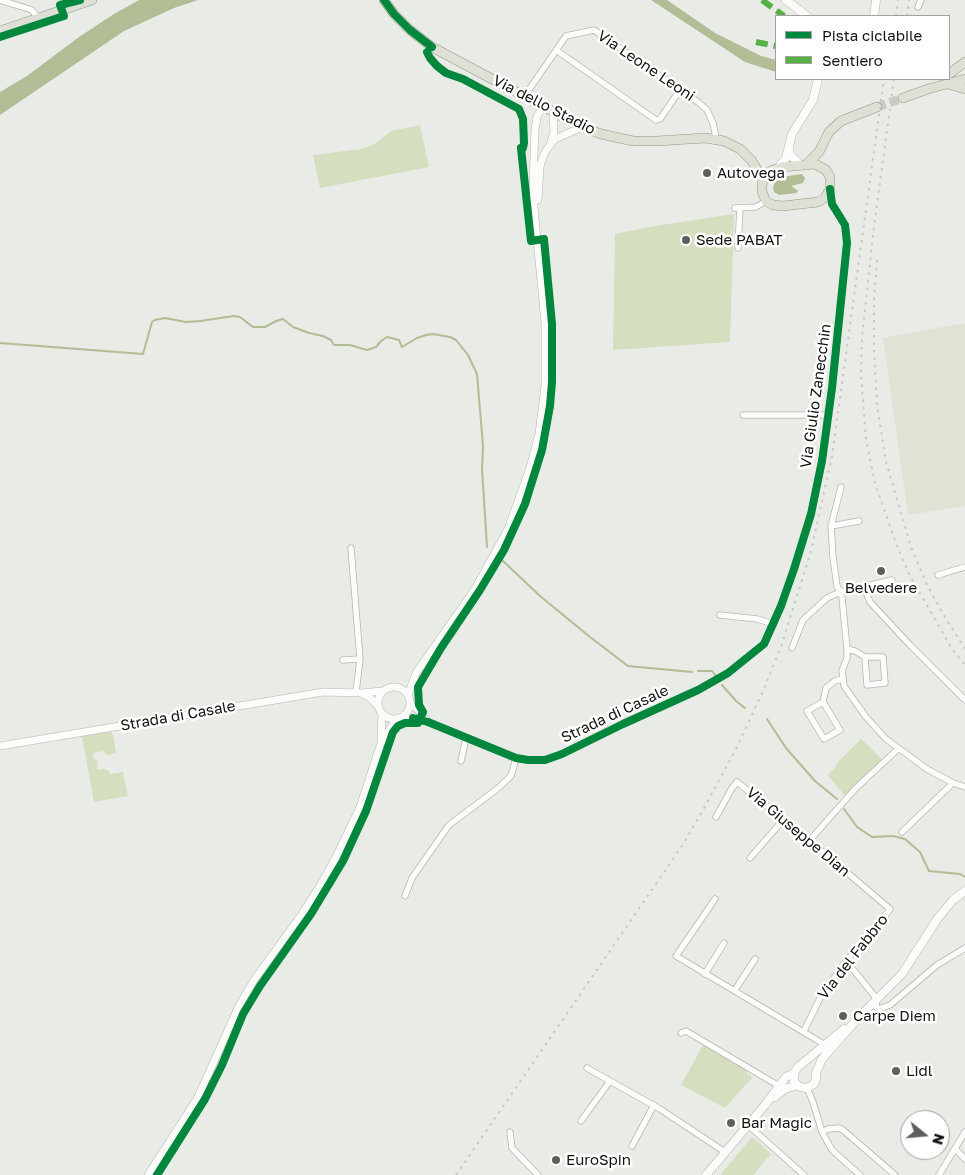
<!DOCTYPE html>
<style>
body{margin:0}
#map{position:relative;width:965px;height:1175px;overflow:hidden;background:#e9ebe6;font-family:"Golos Text",sans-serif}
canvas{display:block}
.legend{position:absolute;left:775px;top:15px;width:175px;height:65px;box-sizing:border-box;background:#fff;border:1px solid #a1a1a0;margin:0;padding:6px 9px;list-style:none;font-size:15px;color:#131411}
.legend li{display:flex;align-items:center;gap:10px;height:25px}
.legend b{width:25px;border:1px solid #a1a1a0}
.north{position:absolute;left:900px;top:1110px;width:50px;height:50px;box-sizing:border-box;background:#fff;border:1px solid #a1a1a0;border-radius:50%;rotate:107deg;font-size:14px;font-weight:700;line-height:20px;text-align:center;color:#131411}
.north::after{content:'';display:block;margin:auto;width:18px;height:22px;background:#5e5f5c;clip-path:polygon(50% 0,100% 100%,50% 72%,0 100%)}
</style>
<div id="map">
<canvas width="965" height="1175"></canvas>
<ul class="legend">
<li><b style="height:6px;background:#00873e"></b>Pista ciclabile</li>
<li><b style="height:6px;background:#55b144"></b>Sentiero</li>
</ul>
<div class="north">N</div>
</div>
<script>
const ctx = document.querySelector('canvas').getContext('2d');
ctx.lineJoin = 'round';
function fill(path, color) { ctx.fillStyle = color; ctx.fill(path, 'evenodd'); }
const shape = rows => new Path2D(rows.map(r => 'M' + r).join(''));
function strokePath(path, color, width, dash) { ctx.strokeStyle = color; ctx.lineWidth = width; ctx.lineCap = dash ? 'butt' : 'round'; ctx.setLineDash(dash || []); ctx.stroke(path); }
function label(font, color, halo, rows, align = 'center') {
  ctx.font = font + ' "Golos Text",sans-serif'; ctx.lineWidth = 5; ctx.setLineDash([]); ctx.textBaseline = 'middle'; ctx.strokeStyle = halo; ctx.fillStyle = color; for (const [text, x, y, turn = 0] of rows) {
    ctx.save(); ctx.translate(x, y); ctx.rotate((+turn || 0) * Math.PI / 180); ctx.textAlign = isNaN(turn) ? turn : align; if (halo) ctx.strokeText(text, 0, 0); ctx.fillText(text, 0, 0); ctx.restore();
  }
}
const built = shape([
 [965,323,965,506,908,515,883,338]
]);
const green = shape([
 [420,125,429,167,320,188,313,155,361,149,373,145,391,131],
 [734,214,730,342,613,350,615,234,655,226],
 [108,732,111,732,113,735,116,753,108,755,105,754,104,751,93,753,94,761,98,760,97,770,104,769,109,771,110,774,123,772,128,796,94,802,82,736],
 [861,739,883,760,849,794,845,796,828,775,836,766,836,764],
 [703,1045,747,1070,747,1074,753,1077,725,1108,681,1085],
 [752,1137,771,1154,753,1175,720,1175]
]);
const water = shape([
 [139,0,198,0,174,8,124,31,0,115,0,92,27,76,79,37,114,14],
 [651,0,667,0,715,33,761,56,776,60,776,72,745,62],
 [802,174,805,178,803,183,791,186,798,191,796,193,779,195,774,192,773,188,775,180,781,177]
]);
const stream = shape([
 [0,343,143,354,152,322,155,320,165,318,186,322,200,321,234,316,240,317,253,327,265,327,276,321,283,319,293,327,309,333,323,336,331,340,334,345,350,345,367,350,376,347,381,341,387,337,399,340,402,347,417,338,426,335,433,334,450,337,456,340,468,355,477,374,483,446,482,469,487,547],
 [503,561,540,596,590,637,628,666,692,672],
 [698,671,712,671,716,676],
 [722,685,736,701,745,708],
 [767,719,786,748,815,781,837,799],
 [844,809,857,827,872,837,893,836,905,839,920,852,929,871,960,874,965,877]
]);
const primaryTunnel = shape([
 [877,107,903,98]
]);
const minor = shape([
 [0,0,32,10,38,18],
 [918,7,921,0],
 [556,50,656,120,660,119,680,90],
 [524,97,566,36,594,30,698,102,707,110,713,123,716,138],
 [735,208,756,207,766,201],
 [738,248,740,208],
 [743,415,829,415],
 [841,487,831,526,833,557,837,586,842,597,847,649,847,658,842,671,844,686,866,717,886,739,927,769,953,783,965,787],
 [831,526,859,521],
 [351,548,360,659,356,692],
 [938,575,965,567],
 [864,587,870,602,909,644,965,700],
 [720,615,757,619,774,624],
 [792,648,803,620,827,598,840,592,892,580],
 [847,649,855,651,865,657,867,685,885,683,883,657,865,657],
 [343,660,360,659],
 [823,702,807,711,824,739,840,730,823,702,826,688,835,681,842,679],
 [410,703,427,720],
 [402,717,428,722,516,758,528,760,545,760,562,754,623,724,698,690,728,673,764,644,781,606,794,569,811,514,822,461,832,388,847,243,845,225,832,204,830,191],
 [461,761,466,738],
 [716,817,732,788,737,782,784,819,890,909,872,933,846,961,821,996,804,1031],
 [902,832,953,783],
 [809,841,856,788,898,749],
 [750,858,784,819],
 [405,896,412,878,449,825,497,789,511,776,516,758],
 [715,899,676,956,827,1046],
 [846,961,877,999,876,1007,879,1009,890,1005,937,965,965,948],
 [705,974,724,943],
 [735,990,755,959],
 [681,1033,686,1031,779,1086],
 [587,1068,660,1109,725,1152],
 [807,1088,813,1102,822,1132,832,1150,860,1175],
 [581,1121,610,1081],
 [748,1125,804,1175],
 [510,1132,512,1148,538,1175],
 [822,1132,828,1129,839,1128,843,1130,895,1175],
 [632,1146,654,1105],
 [955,1149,965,1159],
 [939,1175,965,1132]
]);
const tertiary = shape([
 [551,142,554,132,553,112],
 [538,200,540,167,543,156,547,149,555,139,582,127],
 '378 703a16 16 0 1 1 32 0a16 16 0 1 1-32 0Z',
 [361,693,369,697,379,707],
 [408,695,416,673,475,589,508,529,530,468,539,434,545,386,545,323,533,197,534,154,535,130,537,117,543,106],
 [381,740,382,713],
 [0,746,323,692,361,693,383,691],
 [148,1175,197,1099,239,1006,254,980,302,914,320,886,336,857,360,807,381,743,397,718]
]);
const secondary = shape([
 [786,0,807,16],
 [874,16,876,0],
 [789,149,790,155,801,165],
 [778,168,786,158,792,134,813,100,818,79],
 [794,1073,794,1082,800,1087,807,1088,814,1084,816,1079,816,1073,822,1059,859,1017,902,974,938,918,953,900,965,891],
 [775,1097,785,1089,797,1085],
 [706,1175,765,1105,786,1077,794,1073,798,1067,844,1029]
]);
const primary = shape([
 [384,0,394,14,410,30,432,47,582,127,601,134,633,141,657,141,705,138,724,141,740,149,752,161,763,180],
 [0,31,92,0],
 [949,74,965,62],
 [948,84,965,89],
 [903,98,928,89,965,79],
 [815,164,826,170,830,177,830,189,825,198,818,202,783,206,773,205,766,201,762,192,762,186,763,180,770,171,782,167,815,164],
 [806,165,819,152,829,132,841,121,877,107]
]);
const rail = shape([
 [896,16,898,0],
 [907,16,909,0],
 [894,79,874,226,862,337,861,374,866,439,875,483,897,546,909,574,952,649,965,665],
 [877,260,874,299,874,349,877,405,886,462,911,547,927,585,943,614,965,649],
 [456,1175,682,846,703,810,737,747,764,689,782,644,811,551,832,456,884,79]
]);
const quiet = shape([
 [762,0,784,16],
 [756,42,776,46]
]);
const cycleway = shape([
 [384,0,394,14,410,30,432,47],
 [0,37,64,16,60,5,80,0],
 [413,718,428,722,516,758,528,760,545,760,562,754,623,724,698,690,728,673,764,644,781,606,794,569,811,514,822,461,832,388,847,243,845,225,832,204,830,189],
 [157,1175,205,1099,222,1065,243,1014,260,986,311,914,343,861,366,811,393,732,398,726,405,723,418,723,423,712,419,705,418,687,441,648,480,590,504,550,525,504,542,450,550,406,552,382,552,324,544,239,531,241,521,148,523,148,524,143,523,119,519,109,463,79,446,73,437,66,430,58,427,52]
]);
const markers = [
 [707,173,5,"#5e5f5c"],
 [686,240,5,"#5e5f5c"],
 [881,571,5,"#5e5f5c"],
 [843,1016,5,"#5e5f5c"],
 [896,1071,5,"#5e5f5c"],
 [731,1123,5,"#5e5f5c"],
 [556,1160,5,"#5e5f5c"]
];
const streetNames = [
 ["Via Leone Leoni",646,66,34],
 ["Via dello Stadio",544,105,27],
 ["Via Giulio Zanecchin",816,396,-82],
 ["Strada di Casale",615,714,-25],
 ["Strada di Casale",178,716,-10],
 ["Via Giuseppe Dian",798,832,40],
 ["Via del Fabbro",853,957,-52]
];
const poiNames = [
 ["Autovega",717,173],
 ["Sede PABAT",696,240],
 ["Belvedere",881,588,"center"],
 ["Carpe Diem",853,1016],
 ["Lidl",906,1071],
 ["Bar Magic",741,1123],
 ["EuroSpin",566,1160]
];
fill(built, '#dee3d6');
fill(green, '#d6dec0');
fill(water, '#b2bc95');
strokePath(stream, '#b2bc95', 2);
strokePath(primaryTunnel, '#c9cbc6', 9, [9, 4.5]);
strokePath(minor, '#b5b6b2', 7);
strokePath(tertiary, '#b5b6b2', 8);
strokePath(secondary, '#b5b6b2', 9);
strokePath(primary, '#949884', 10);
strokePath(minor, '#fcfcfb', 5.5);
strokePath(tertiary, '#fcfcfb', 7);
strokePath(secondary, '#fcfcfb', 8);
strokePath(primary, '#dee0d5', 9);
strokePath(rail, '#c8c8c7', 2, [2.5, 5]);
strokePath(quiet, '#55b144', 6, [12, 6]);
strokePath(cycleway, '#00873e', 8);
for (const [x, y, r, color] of markers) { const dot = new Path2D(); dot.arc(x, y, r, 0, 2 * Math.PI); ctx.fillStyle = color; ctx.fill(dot); strokePath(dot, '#fff', 2); }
label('15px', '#131411', '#fff', streetNames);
label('15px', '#131411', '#fff', poiNames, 'left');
</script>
